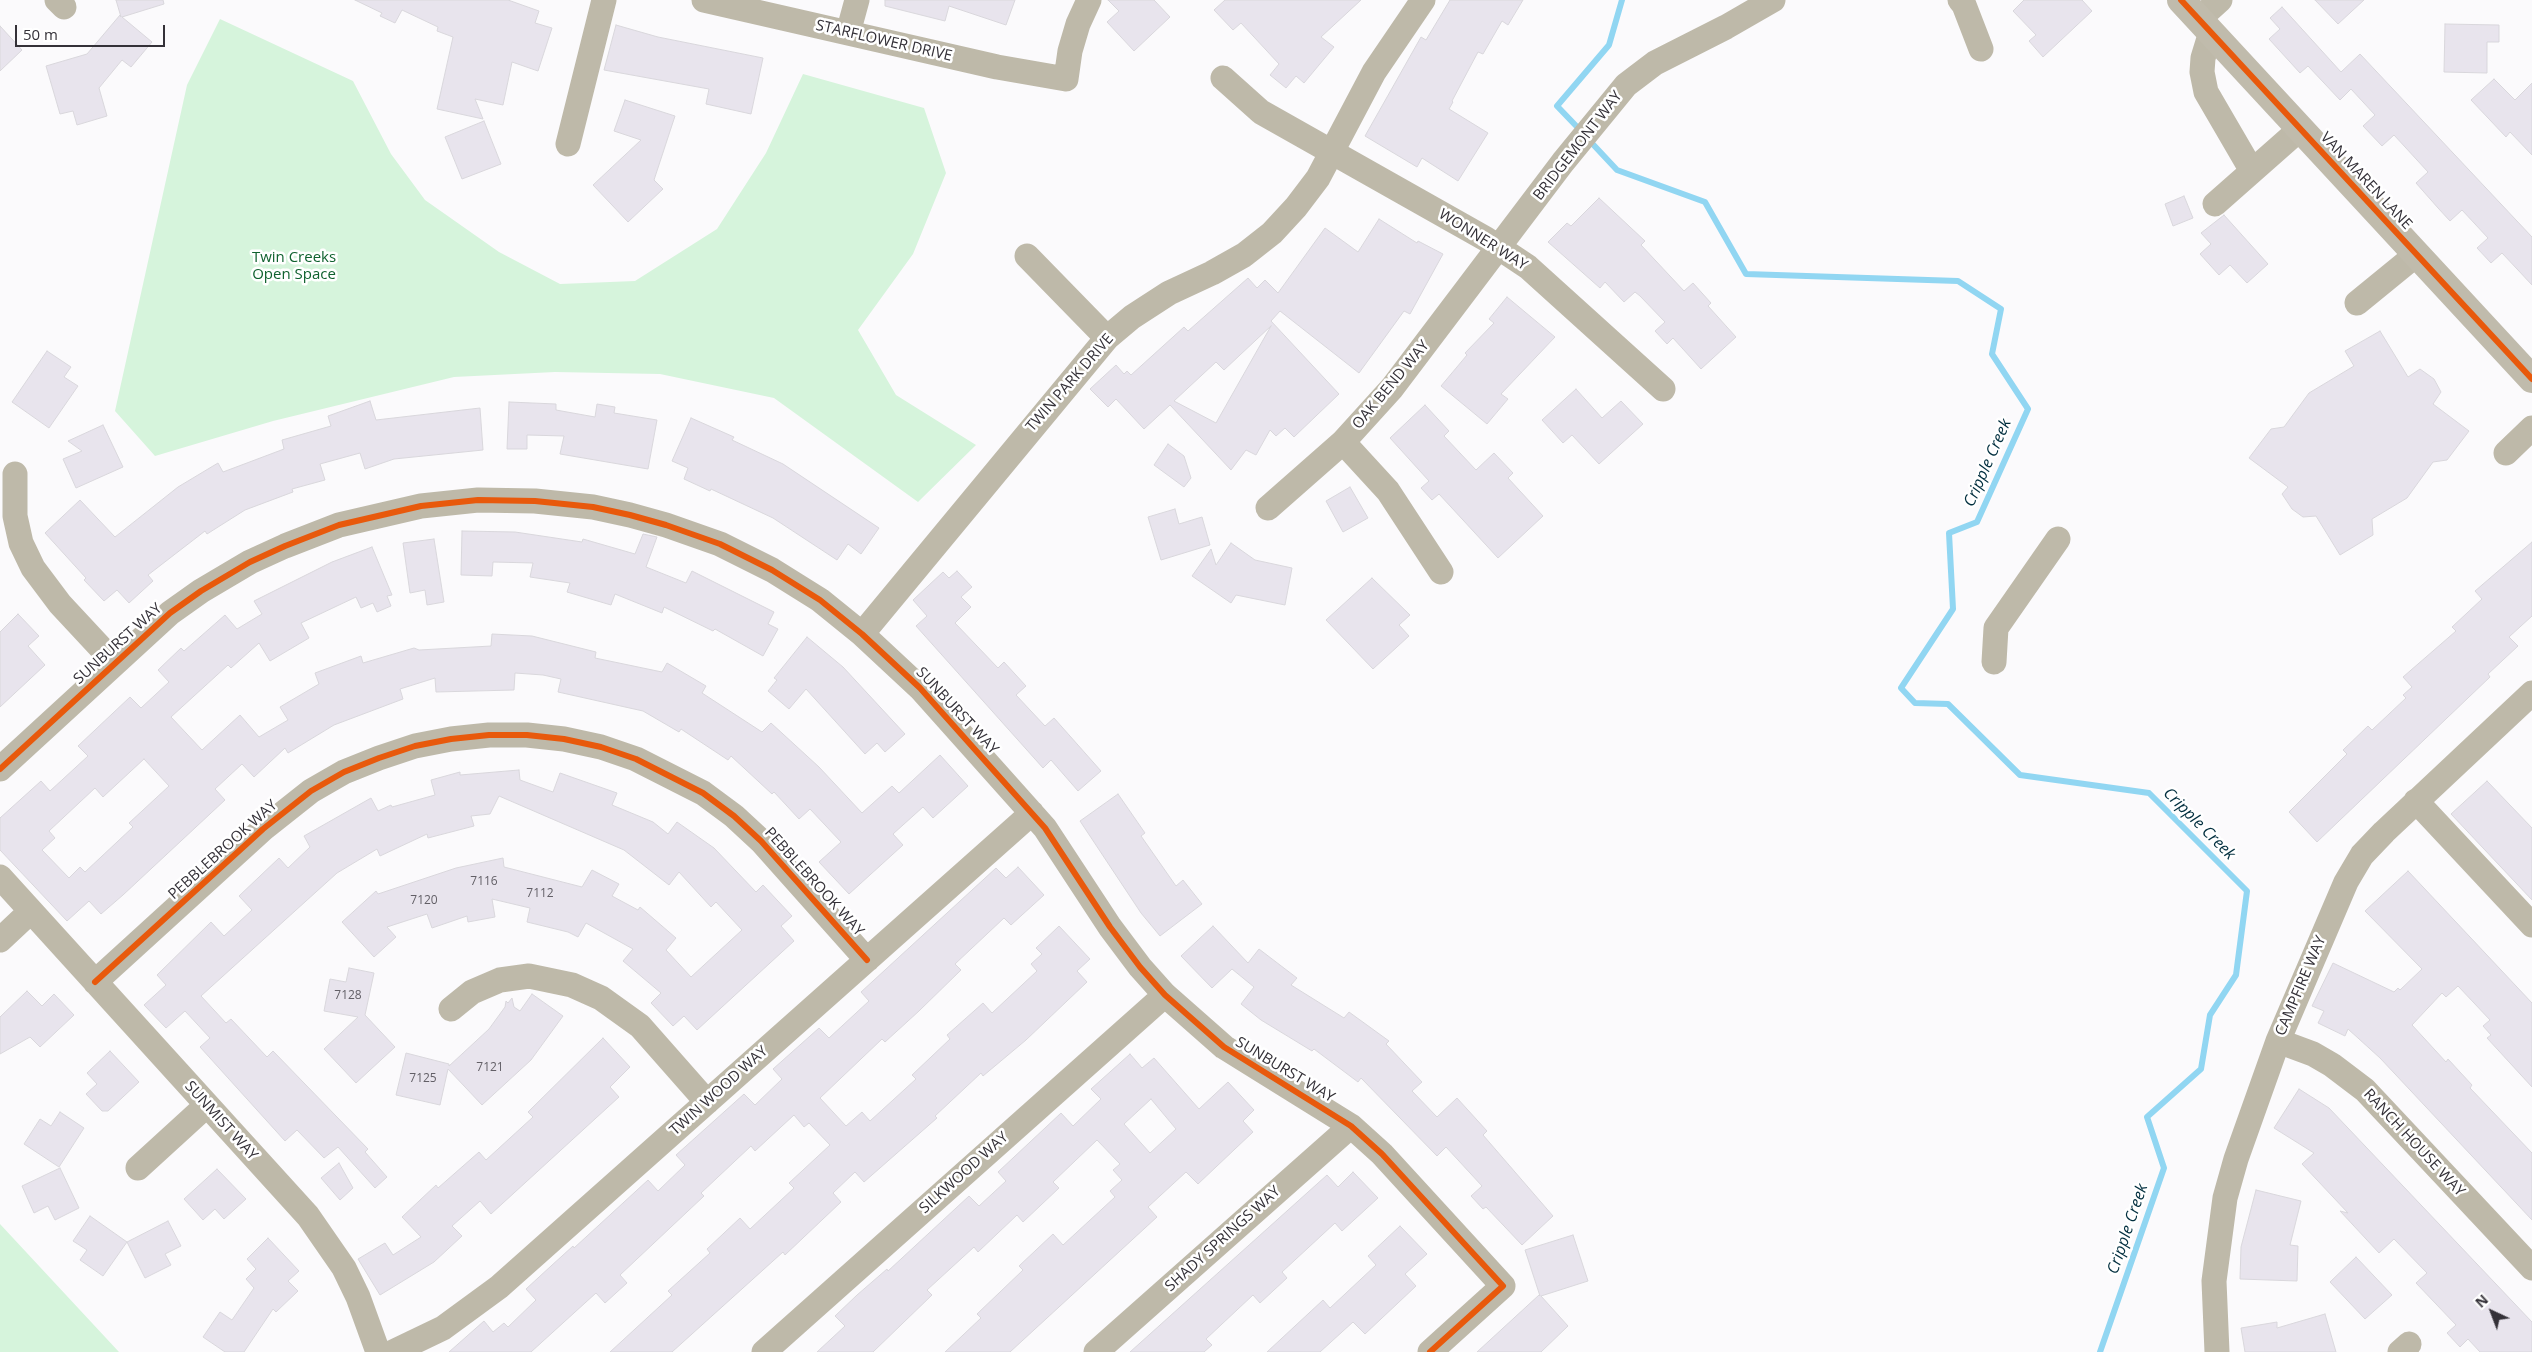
<!DOCTYPE html>
<style>
body{margin:0}
#map{position:relative;width:2532px;height:1352px;overflow:hidden;background:#fbfafc;font-family:"Open Sans",sans-serif}
canvas{display:block}
.north{position:absolute;left:2467px;top:1287px;width:50px;height:50px;-webkit-text-stroke:4px #fff;paint-order:stroke;rotate:317deg;font-size:14px;font-weight:700;line-height:20px;text-align:center;color:#343138}
.north::after{content:'';display:block;margin:auto;width:18px;height:22px;background:#343138;clip-path:polygon(50% 0,100% 100%,50% 72%,0 100%)}
.scale{position:absolute;left:15px;top:25px;width:150px;height:22px;box-sizing:border-box;border:2px solid #343138;border-top:0;padding-left:6px;font-size:15px;line-height:18px;white-space:nowrap;color:#343138;-webkit-text-stroke:4px #fff;paint-order:stroke}
</style>
<div id="map">
<canvas width="2532" height="1352"></canvas>
<div class="north">N</div>
<div class="scale">50 m</div>
</div>
<script>
const ctx = document.querySelector('canvas').getContext('2d');
ctx.lineJoin = 'round';
function fill(path, color) { ctx.fillStyle = color; ctx.fill(path, 'evenodd'); }
const shape = rows => new Path2D(rows.map(r => 'M' + r).join(''));
function strokePath(path, color, width, dash) { ctx.strokeStyle = color; ctx.lineWidth = width; ctx.lineCap = dash ? 'butt' : 'round'; ctx.setLineDash(dash || []); ctx.stroke(path); }
function label(font, color, halo, rows, align = 'center') {
  ctx.font = font + ' "Open Sans",sans-serif'; ctx.lineWidth = 5; ctx.setLineDash([]); ctx.textBaseline = 'middle'; ctx.strokeStyle = halo; ctx.fillStyle = color; for (const [text, x, y, turn = 0] of rows) {
    ctx.save(); ctx.translate(x, y); ctx.rotate((+turn || 0) * Math.PI / 180); ctx.textAlign = isNaN(turn) ? turn : align; if (halo) ctx.strokeText(text, 0, 0); ctx.fillText(text, 0, 0); ctx.restore();
  }
}
const green = shape([
 [220,19,353,81,391,154,425,200,499,252,560,284,635,281,717,229,766,153,803,74,924,108,946,173,913,254,858,330,896,395,976,445,918,502,774,398,660,374,555,372,454,377,273,421,155,456,115,411,187,85],
 [0,1224,119,1352,0,1352]
]);
const stream = shape([
 [1581,131,1557,106,1609,45,1622,0],
 [1588,139,1617,170,1705,202,1746,274,1958,281,2001,309,1992,354,2028,409,1977,522,1949,533,1953,609,1901,688,1915,703,1948,704,2020,775,2149,793,2247,891,2236,975,2210,1015,2201,1069,2147,1117,2164,1168,2100,1352]
]);
const building = shape([
 [116,0,163,0,164,4,122,17,152,42,131,67,122,60,99,88,107,116,77,125,73,111,60,114,46,66,87,54,120,15,121,17,116,0],
 [355,0,508,0,539,11,535,23,552,28,538,71,512,62,503,105,475,99,483,119,437,109,453,37,437,31,438,27,402,10,395,23,380,16,382,13,355,0],
 [885,0,1015,0,1006,25,949,6,945,21,885,6,885,0],
 [1108,0,1154,0,1170,17,1134,51,1107,22,1119,11,1108,0],
 [1225,0,1361,0,1321,37,1334,47,1304,83,1296,76,1286,88,1270,75,1279,64,1241,23,1233,30,1214,10,1225,0],
 [1450,0,1523,0,1508,25,1502,21,1483,54,1478,52,1452,101,1453,102,1449,109,1488,133,1458,181,1422,158,1417,167,1365,136,1421,37,1426,40,1450,0],
 [2024,0,2082,0,2092,11,2043,57,2029,41,2036,35,2013,11,2024,0],
 [2315,0,2364,0,2338,24,2315,0],
 [2282,7,2341,72,2360,54,2532,237,2532,285,2502,253,2491,263,2477,248,2488,238,2462,210,2450,221,2438,208,2416,183,2428,172,2394,135,2382,146,2363,126,2375,115,2351,89,2340,100,2308,66,2300,73,2269,39,2280,29,2270,18,2282,7],
 [2445,24,2499,25,2499,42,2487,42,2487,73,2444,72,2445,24],
 [616,25,658,37,763,58,751,114,706,104,709,89,604,70,616,25],
 [0,26,22,50,0,71,0,26],
 [2494,79,2515,100,2532,83,2532,155,2510,132,2506,137,2471,100,2494,79],
 [625,100,675,116,654,180,663,189,628,222,593,185,641,140,614,131,625,100],
 [484,121,501,164,462,179,445,137,484,121],
 [2184,196,2193,218,2173,226,2165,204,2184,196],
 [1599,198,1645,241,1641,245,1684,291,1693,283,1711,303,1708,306,1736,337,1701,369,1673,338,1667,344,1655,331,1665,322,1640,296,1635,292,1624,302,1605,282,1600,288,1548,242,1567,223,1571,226,1599,198],
 [2224,215,2268,264,2247,283,2230,265,2219,275,2200,254,2211,244,2201,233,2224,215],
 [1379,219,1417,243,1418,241,1443,254,1410,314,1404,311,1359,373,1280,311,1271,321,1339,394,1294,437,1285,428,1276,436,1270,430,1256,455,1246,450,1231,470,1170,405,1144,429,1116,399,1108,407,1090,389,1116,365,1124,374,1127,371,1131,375,1184,327,1188,331,1248,278,1257,288,1265,280,1278,293,1325,228,1358,252,1379,219],
 [1271,326,1216,423,1174,401,1216,362,1224,370,1271,326],
 [1507,297,1555,337,1501,394,1508,399,1487,424,1441,386,1467,355,1465,353,1494,323,1489,319,1507,297],
 [2380,331,2408,377,2420,369,2434,379,2441,392,2433,404,2469,431,2447,460,2433,462,2407,498,2372,519,2373,535,2340,555,2316,516,2303,517,2292,509,2282,494,2288,487,2249,458,2271,429,2284,427,2309,393,2354,366,2345,351,2380,331],
 [47,351,71,367,64,377,78,386,49,428,12,402,47,351],
 [1576,389,1602,418,1621,401,1643,424,1599,464,1572,435,1563,443,1542,420,1576,389],
 [370,401,376,420,480,408,483,450,394,459,365,469,360,453,320,464,325,480,292,489,293,492,245,510,207,534,205,531,148,575,153,581,129,603,117,590,104,601,84,580,86,578,45,533,80,500,115,537,178,487,218,463,223,472,284,449,282,440,331,426,328,416,370,401],
 [509,402,556,404,556,410,595,417,597,404,615,407,614,413,657,420,648,469,560,454,564,436,527,435,527,449,507,449,509,402],
 [1425,405,1449,431,1444,436,1476,470,1494,453,1513,473,1508,478,1543,516,1498,558,1439,494,1432,500,1421,488,1429,481,1390,438,1425,405],
 [691,418,734,437,732,440,783,464,879,528,861,554,848,544,837,560,773,518,711,489,710,491,684,479,688,468,672,461,691,418],
 [103,425,123,467,76,488,63,459,82,451,68,441,103,425],
 [1168,444,1184,456,1191,478,1184,487,1154,465,1168,444],
 [1350,487,1368,518,1343,532,1326,501,1350,487],
 [1175,509,1179,524,1202,517,1210,545,1161,560,1148,517,1175,509],
 [462,531,515,532,582,542,583,539,635,554,643,534,657,537,646,567,686,583,692,571,774,612,768,624,778,629,763,656,715,629,713,631,664,607,662,613,615,594,611,605,567,592,570,583,530,577,533,563,493,562,492,576,461,575,462,531],
 [434,539,444,602,427,605,425,590,410,593,403,543,434,539],
 [2532,542,2532,616,2509,637,2518,646,2488,674,2490,677,2317,842,2289,812,2347,754,2343,750,2368,726,2372,730,2406,698,2403,695,2412,687,2403,677,2456,631,2452,627,2482,599,2475,591,2532,542],
 [1231,543,1255,560,1292,568,1285,605,1236,595,1231,603,1192,576,1211,549,1216,565,1231,543],
 [372,547,392,595,387,596,391,606,377,612,373,603,361,608,356,597,301,623,309,638,270,661,259,643,231,668,228,665,171,717,202,750,240,715,259,737,288,720,280,707,319,684,315,673,361,656,363,663,414,648,419,650,491,646,492,634,532,636,596,652,595,658,662,672,667,663,706,686,702,693,762,732,771,723,819,767,862,813,892,786,899,793,940,755,968,786,933,818,923,807,893,834,903,845,849,894,819,862,841,842,810,809,799,819,774,792,772,794,731,756,728,760,681,729,679,732,643,711,558,692,561,679,543,675,515,673,514,690,436,692,435,678,400,689,403,699,334,725,288,753,285,748,254,777,242,764,215,789,225,800,123,895,101,914,89,901,67,921,0,850,0,818,41,781,50,791,88,756,78,746,130,697,141,708,169,682,158,670,181,648,184,651,225,615,237,629,262,614,254,601,332,562,372,547],
 [144,759,169,786,129,823,133,827,85,872,80,867,69,878,42,850,55,838,49,831,95,788,103,797,144,759],
 [957,571,972,587,961,597,971,607,955,623,998,668,1004,662,1026,686,1016,695,1045,726,1054,718,1101,771,1078,791,1051,760,1043,768,916,626,927,616,913,600,943,572,949,578,957,571],
 [1372,578,1410,615,1399,625,1409,636,1373,669,1326,620,1372,578],
 [18,614,39,636,28,646,45,665,0,707,0,632,18,614],
 [807,637,843,667,905,734,885,752,877,743,865,754,806,689,789,709,768,691,777,680,774,678,807,637],
 [519,770,520,780,553,792,560,773,617,793,612,805,653,822,668,834,677,822,714,848,756,892,763,885,792,916,781,926,794,941,697,1030,684,1016,673,1026,651,1003,661,993,623,961,633,949,586,923,578,937,568,932,527,922,530,908,492,899,495,917,468,922,467,916,432,928,427,914,387,927,396,937,374,957,342,922,376,891,378,894,456,868,503,858,504,867,582,887,592,870,619,884,612,896,638,910,640,907,676,938,666,950,691,977,742,930,716,902,711,907,679,872,669,885,624,850,499,796,490,814,471,816,474,826,428,838,427,834,380,856,377,849,337,873,201,996,226,1023,231,1019,267,1057,273,1051,368,1149,365,1152,387,1177,375,1188,338,1147,324,1158,297,1130,285,1141,200,1047,210,1038,185,1011,166,1028,144,1005,166,985,157,975,211,922,224,936,252,910,239,896,279,858,288,868,310,847,304,836,371,798,378,811,391,805,392,807,435,795,431,780,460,772,460,775,519,770],
 [2487,781,2532,828,2532,900,2451,814,2487,781],
 [1118,794,1145,833,1141,836,1176,886,1183,880,1202,904,1160,936,1141,913,1080,821,1118,794],
 [1018,867,1044,895,1011,925,1004,918,955,964,961,970,919,1011,885,1042,882,1039,820,1098,846,1126,862,1112,870,1121,916,1079,912,1075,950,1039,947,1035,983,1003,992,1013,1037,971,1031,964,1042,954,1036,948,1059,926,1090,959,1077,971,1087,982,1026,1040,983,1076,981,1073,935,1116,937,1118,864,1182,855,1172,833,1193,841,1202,785,1255,783,1252,672,1352,610,1352,672,1295,668,1291,710,1253,707,1249,740,1218,750,1229,794,1188,789,1183,830,1145,809,1123,804,1127,794,1115,755,1151,751,1146,701,1193,704,1196,620,1275,627,1283,605,1303,596,1293,531,1352,449,1352,484,1321,493,1332,504,1323,508,1327,536,1300,526,1289,551,1266,573,1246,574,1248,648,1180,658,1191,685,1165,676,1155,744,1094,755,1105,782,1079,773,1069,819,1028,829,1038,869,1001,861,992,996,868,1006,878,1018,867],
 [2408,871,2532,1003,2532,1087,2487,1038,2491,1035,2483,1026,2490,1020,2458,986,2446,997,2442,993,2412,1025,2446,1062,2448,1059,2472,1085,2470,1088,2532,1153,2532,1220,2380,1058,2348,1029,2345,1036,2318,1023,2324,1011,2312,1006,2333,963,2394,992,2398,988,2400,990,2422,969,2365,911,2408,871],
 [1213,926,1248,963,1259,949,1297,978,1291,985,1344,1018,1349,1012,1389,1041,1386,1044,1422,1082,1412,1091,1437,1117,1457,1098,1487,1131,1483,1135,1553,1216,1522,1245,1486,1207,1483,1209,1471,1196,1482,1186,1446,1147,1437,1156,1361,1078,1358,1082,1314,1049,1312,1051,1261,1020,1241,1004,1254,987,1232,969,1212,988,1181,956,1213,926],
 [349,968,374,973,365,1015,395,1047,356,1083,324,1049,358,1017,324,1011,330,979,346,982,349,968],
 [27,991,42,1006,54,994,74,1015,40,1047,30,1037,0,1054,0,1017,27,991],
 [532,994,563,1016,531,1060,482,1105,448,1069,440,1105,396,1095,406,1053,449,1064,449,1066,489,1029,505,1007,506,1001,508,1003,512,998,514,1007,520,1011,532,994],
 [603,1038,630,1067,610,1087,619,1097,491,1214,480,1201,452,1226,462,1236,434,1262,380,1295,358,1259,385,1243,393,1255,421,1237,402,1217,436,1185,438,1188,479,1152,486,1160,533,1117,528,1112,603,1038],
 [110,1051,139,1082,108,1111,102,1111,86,1094,97,1084,87,1073,110,1051],
 [1130,1054,1142,1068,1154,1058,1199,1109,1228,1082,1254,1110,1243,1121,1253,1132,1198,1184,1186,1172,1148,1207,1157,1217,1010,1352,945,1352,981,1318,977,1314,1023,1270,1019,1266,1053,1234,1063,1245,1115,1197,1110,1191,1122,1180,1113,1170,1120,1164,1097,1140,1053,1182,1059,1188,1023,1222,1017,1215,978,1252,974,1247,927,1290,932,1295,873,1352,817,1352,845,1326,835,1316,857,1295,887,1269,888,1271,969,1196,979,1206,1006,1181,998,1172,1061,1113,1073,1126,1101,1099,1091,1089,1130,1054],
 [1151,1099,1176,1129,1150,1153,1124,1124,1151,1099],
 [2299,1089,2329,1108,2532,1322,2532,1352,2480,1352,2468,1339,2460,1347,2447,1333,2456,1325,2416,1283,2427,1273,2394,1239,2379,1253,2340,1211,2348,1213,2302,1164,2314,1153,2274,1128,2299,1089],
 [60,1112,84,1128,59,1167,24,1144,40,1119,51,1126,60,1112],
 [339,1163,353,1188,340,1200,321,1178,339,1163],
 [60,1168,79,1208,55,1220,48,1206,34,1213,22,1186,60,1168],
 [217,1169,246,1199,224,1219,215,1209,203,1220,184,1199,217,1169],
 [1353,1172,1378,1198,1342,1231,1335,1223,1282,1272,1287,1278,1260,1303,1253,1295,1206,1339,1212,1345,1204,1352,1130,1352,1327,1175,1338,1187,1353,1172],
 [2256,1190,2301,1201,2290,1245,2298,1246,2297,1281,2240,1279,2241,1247,2256,1190],
 [90,1216,127,1242,103,1276,80,1260,87,1250,73,1241,90,1216],
 [168,1221,181,1246,165,1254,171,1265,145,1278,127,1242,168,1221],
 [1400,1226,1427,1254,1405,1274,1416,1286,1398,1303,1365,1334,1353,1322,1320,1352,1267,1352,1323,1300,1330,1308,1376,1265,1368,1256,1400,1226],
 [1573,1235,1588,1281,1541,1296,1568,1326,1541,1352,1477,1352,1539,1295,1540,1296,1525,1250,1573,1235],
 [268,1238,299,1271,288,1281,298,1291,276,1312,273,1309,244,1352,225,1352,203,1337,220,1312,232,1320,254,1288,246,1279,256,1269,247,1259,268,1238],
 [2356,1257,2392,1295,2365,1319,2330,1282,2356,1257],
 [2325,1314,2336,1352,2245,1352,2241,1328,2277,1322,2277,1328,2325,1314]
]);
const minor = shape([
 [57,0,64,7],
 [704,0,997,67,1066,79,1070,51,1078,24,1089,0],
 [1960,0,1964,5,1981,49],
 [2199,19,2220,0],
 [2211,32,2203,58,2202,72,2206,92,2252,171],
 [848,33,857,0],
 [1223,78,1261,112,1486,239,1528,267,1663,389],
 [568,144,604,0],
 [2215,204,2300,129],
 [1027,256,1107,338],
 [2357,303,2417,254],
 [1343,442,1388,491,1441,572],
 [2506,453,2532,428],
 [15,474,15,516,21,543,33,568,60,604,114,662],
 [1268,508,1343,442,1392,388,1563,162,1626,85,1655,63,1726,27,1773,0],
 [862,634,1107,338,1132,317,1169,293,1212,273,1244,255,1272,233,1296,207,1318,178,1374,72,1423,0],
 [1994,662,1996,628,2058,539],
 [0,769,170,613,201,591,250,562,285,546,339,525,421,506,478,500,535,501,593,507,630,515,666,525,720,544,772,570,820,600,862,634,920,688,1045,828,1110,927,1140,967,1165,995,1224,1047,1351,1126,1382,1154,1503,1286,1430,1352],
 [2416,801,2532,925],
 [0,877,308,1216,344,1268,358,1297,378,1352],
 [0,940,31,911],
 [95,982,263,829,311,791,344,772,379,758,415,746,451,739,489,735,527,735,564,739,601,747,636,759,703,793,734,816,761,841,867,960],
 [451,1009,472,992,500,980,529,976,572,985,601,998,640,1026,707,1102],
 [2278,1041,2313,1054,2332,1065,2365,1090,2532,1268],
 [138,1168,207,1105],
 [393,1352,443,1328,499,1287,1032,813],
 [764,1352,1165,995],
 [1096,1352,1351,1126],
 [2217,1352,2214,1281,2225,1198,2236,1159,2278,1041,2346,882,2362,855,2384,832,2532,693],
 [2400,1352,2409,1344]
]);
const major = shape([
 [2181,0,2532,379]
]);
const cycleway = shape([
 [2181,0,2532,379],
 [0,769,170,613,201,591,250,562,285,546,339,525,421,506,478,500,535,501,593,507,630,515,666,525,720,544,772,570,820,600,862,634,920,688,1045,828,1110,927,1140,967,1165,995,1224,1047,1351,1126,1382,1154,1503,1286,1430,1352],
 [95,982,263,829,311,791,344,772,379,758,415,746,451,739,489,735,527,735,564,739,601,747,636,759,703,793,734,816,761,841,867,960]
]);
const numberNames = [
 ["7116",484,882],
 ["7112",540,894],
 ["7120",424,901],
 ["7128",348,996],
 ["7121",490,1068],
 ["7125",423,1079]
];
const streetNames = [
 ["STARFLOWER DRIVE",884,41,13],
 ["BRIDGEMONT WAY",1578,146,-52],
 ["VAN MAREN LANE",2366,181,47],
 ["WONNER WAY",1483,240,32],
 ["TWIN PARK DRIVE",1070,383,-49],
 ["OAK BEND WAY",1391,385,-50],
 ["SUNBURST WAY",118,644,-42],
 ["SUNBURST WAY",957,711,47],
 ["PEBBLEBROOK WAY",223,850,-42],
 ["PEBBLEBROOK WAY",814,882,48],
 ["CAMPFIRE WAY",2301,986,-67],
 ["SUNBURST WAY",1285,1070,31],
 ["TWIN WOOD WAY",719,1091,-42],
 ["SUNMIST WAY",221,1121,48],
 ["RANCH HOUSE WAY",2414,1143,47],
 ["SILKWOOD WAY",964,1173,-42],
 ["SHADY SPRINGS WAY",1223,1239,-42]
];
const parkNames = [
 ["Twin Creeks",294,258],
 ["Open Space",294,275]
];
const waterNames = [
 ["Cripple Creek",1988,463,-66],
 ["Cripple Creek",2199,824,45],
 ["Cripple Creek",2128,1229,-71]
];
fill(green, '#d6f4dc');
strokePath(stream, '#91d6f2', 6);
fill(building, '#e8e4ed');
strokePath(building, '#d9d7dc', 1);
strokePath(minor, '#beb9a9', 25);
strokePath(major, '#c0bbac', 28);
strokePath(cycleway, '#e8590c', 6);
label('12px', '#625f66', null, numberNames);
label('15px', '#343138', '#fff', streetNames);
label('15px', '#10622f', '#fff', parkNames);
label('italic 16px', '#002e3e', '#fff', waterNames);
</script>
